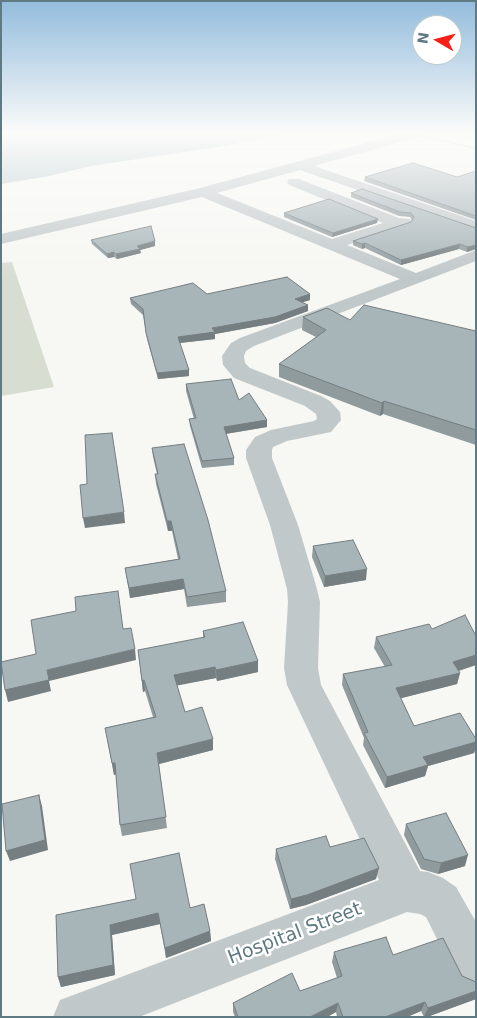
<!DOCTYPE html>
<style>
body{margin:0}
#map{position:relative;width:477px;height:1018px;overflow:hidden;background:#f7f7f3;font-family:"DejaVu Sans",sans-serif}
canvas{display:block}
.frame{position:absolute;inset:0;border:2px solid #5f7a82;pointer-events:none}
.north{position:absolute;left:412px;top:15px;width:50px;height:50px;box-sizing:border-box;background:#fff;border:1px solid #bfcacd;border-radius:50%;rotate:278deg;font-size:14px;font-weight:700;line-height:20px;text-align:center;color:#5f7a82}
.north::after{content:'';display:block;margin:auto;width:18px;height:22px;background:#f41f17;clip-path:polygon(50% 0,100% 100%,50% 72%,0 100%)}
</style>
<div id="map">
<canvas width="477" height="1018"></canvas>
<div class="frame"></div>
<div class="north">N</div>
</div>
<script>
const ctx = document.querySelector('canvas').getContext('2d');
ctx.lineJoin = 'round';
function fill(path, color) { ctx.fillStyle = color; ctx.fill(path, 'evenodd'); }
const shape = rows => new Path2D(rows.map(r => 'M' + r).join(''));
function strokePath(path, color, width, dash) { ctx.strokeStyle = color; ctx.lineWidth = width; ctx.lineCap = dash ? 'butt' : 'round'; ctx.setLineDash(dash || []); ctx.stroke(path); }
function label(font, color, halo, rows, align = 'center') {
  ctx.font = font + ' "DejaVu Sans",sans-serif'; ctx.lineWidth = 5; ctx.setLineDash([]); ctx.textBaseline = 'middle'; ctx.strokeStyle = halo; ctx.fillStyle = color; for (const [text, x, y, turn = 0] of rows) {
    ctx.save(); ctx.translate(x, y); ctx.rotate((+turn || 0) * Math.PI / 180); ctx.textAlign = isNaN(turn) ? turn : align; if (halo) ctx.strokeText(text, 0, 0); ctx.fillText(text, 0, 0); ctx.restore();
  }
}
const green = shape([
 [12,262,54,387,1,396,1,263]
]);
const water = shape([
 [1,134,282,134,218,147,91,166,49,176,1,184]
]);
const minor = shape([
 [399,134,420,134,418,137,314,166,476,221,476,231,300,170,217,193,332,239,383,223,289,185,287,182,289,179,299,179,399,218,410,219,412,222,410,225,347,245,416,273,476,250,476,261,254,346,246,351,244,356,245,363,250,368,321,396,330,401,340,412,341,420,331,432,287,441,273,447,272,450,272,458,298,525,317,589,320,602,318,668,321,685,420,871,428,872,443,878,456,887,476,922,476,992,460,985,426,917,420,914,407,912,139,1017,53,1017,60,1000,379,880,287,685,284,668,288,602,287,589,270,525,246,458,246,450,255,437,271,430,314,421,317,419,316,414,305,406,234,378,223,365,222,356,231,343,240,338,400,279,202,197,1,244,1,234,200,188,399,134]
]);
const major = shape([
 [429,134,452,134,476,140,476,148,431,137,429,134]
]);
const wall = shape([
 [476,171,476,220,364,181,365,177,457,177],
 [351,193,476,228,476,249,467,252,459,249,401,265,365,248,362,249,353,245,353,241,411,222,412,220,410,217,399,216,351,197],
 [284,213,377,223,332,237,284,217],
 [91,240,155,246,140,250,141,253,117,259,114,257,108,258,92,244],
 [207,294,310,300,302,302,308,305,308,311,275,323,215,334,215,339,180,343,189,376,158,379,147,339,143,315,131,304,130,298],
 [303,317,350,320,476,331,476,445,383,414,380,416,279,377,279,364,316,337,302,330],
 [186,384,239,400,267,427,226,434,234,458,234,465,202,468,190,426,189,419,194,419,186,391],
 [152,448,226,591,226,602,187,607,184,589,130,598,125,568,178,559,172,531,168,531,156,484,155,474,157,474,153,457],
 [313,546,366,580,324,587,312,557],
 [432,629,476,636,476,665,459,671,460,673,457,684,401,698,414,726,476,739,476,747,474,753,428,766,425,776,385,788,363,745,364,738,342,685,343,674,385,667,374,648,376,637],
 [203,631,258,661,258,672,217,681,216,678,177,685,185,712,213,739,213,750,159,764,167,828,122,836,120,825,116,774,114,775,105,728,153,717,145,691,143,692,138,650,203,638],
 [406,824,465,866,438,874,421,869,404,835],
 [330,847,376,879,306,905,290,909,275,859,276,849],
 [190,908,210,931,211,941,166,958,160,924,112,935,115,975,61,987,58,977,56,915],
 [334,952,393,955,462,976,476,982,476,999,427,1017,424,1017,421,1011,407,1017,337,1017,336,1012,327,1017,235,1017,233,1012,233,1003,300,991,337,978,332,962]
]);
const shadedWall = shape([
 [378,219,377,223,332,237,333,233],
 [155,241,155,246,140,250,141,253,117,259,116,254,137,246],
 [365,243,365,248,362,249,362,244],
 [460,244,459,249,401,265,401,260],
 [476,245,476,249,467,252,467,247],
 [114,252,114,257,108,258,107,254],
 [310,294,310,300,295,305,295,299],
 [308,305,308,311,275,323,215,334,215,339,179,343,178,337],
 [189,370,189,376,158,379,157,373],
 [384,401,383,414,380,416,382,403],
 [267,420,267,427,224,434,224,427],
 [124,512,125,523,85,528,83,518],
 [167,521,171,521,172,531,168,531],
 [367,569,366,580,324,587,325,576],
 [183,579,184,589,130,598,129,588],
 [135,649,136,660,49,681,51,691,8,702,5,690,47,670],
 [476,655,476,665,450,673,453,662],
 [258,661,258,672,217,681,216,670],
 [215,667,216,678,175,686,174,675],
 [460,673,457,684,394,700,396,688],
 [144,680,145,691,143,692,142,681],
 [213,739,213,750,159,764,157,753],
 [476,742,476,747,474,753,428,766,425,776,385,788,387,777,423,757],
 [112,763,115,763,117,774,114,775],
 [39,795,42,806,48,850,10,861,6,851],
 [468,855,465,866,438,874,441,863],
 [379,868,376,879,306,905,290,909,291,899],
 [158,913,160,924,112,935,115,975,61,987,58,977,110,925],
 [210,931,211,941,166,958,165,948],
 [476,991,476,999,427,1017,424,1017,428,1008],
 [425,1002,421,1011,407,1017,385,1017],
 [338,1003,336,1012,327,1017,310,1017]
]);
const building = shape([
 [413,163,457,177,476,171,476,216,365,177,413,163],
 [362,189,476,228,476,245,467,247,460,244,401,260,365,243,362,244,353,241,411,222,414,217,411,213,400,212,351,193,362,189],
 [329,199,378,219,333,233,284,213,329,199],
 [151,226,155,241,137,246,140,249,116,254,114,252,107,254,91,240,151,226],
 [287,277,310,294,295,299,308,305,275,317,212,328,215,332,178,337,189,370,157,373,146,333,143,309,130,298,193,283,207,294,287,277],
 [364,305,476,331,476,430,384,401,382,403,279,364,326,330,303,317,327,308,350,320,364,305],
 [231,379,239,400,249,393,267,420,224,427,234,458,202,461,189,419,196,418,186,384,231,379],
 [112,433,124,512,83,518,80,485,87,484,85,435,112,433],
 [184,444,208,520,226,591,187,597,183,579,129,588,125,568,180,559,171,521,167,521,155,474,158,474,152,448,184,444],
 [353,540,367,569,325,576,313,546,353,540],
 [118,591,123,629,131,628,135,649,47,670,49,680,5,690,1,662,36,654,31,620,76,611,75,597,118,591],
 [465,615,476,636,476,655,453,662,460,673,396,688,414,726,460,713,476,739,476,742,423,757,428,765,387,777,364,733,368,732,343,674,392,665,376,637,429,624,432,629,465,615],
 [243,622,258,661,216,670,215,667,174,675,185,712,202,707,213,739,157,753,166,817,120,825,115,763,112,763,105,728,156,717,144,680,142,681,138,650,205,637,203,631,243,622],
 [39,795,45,840,6,851,2,804,39,795],
 [446,813,468,855,441,863,424,859,406,824,446,813],
 [326,836,330,847,364,838,379,868,307,895,291,899,276,849,326,836],
 [179,853,190,908,204,904,210,931,165,948,158,913,110,925,113,965,58,977,56,915,136,899,130,864,179,853],
 [386,937,393,955,443,938,462,976,476,982,476,991,428,1008,425,1002,385,1017,343,1017,338,1003,310,1017,238,1017,233,1003,292,973,300,991,342,976,334,952,386,937]
]);
const nearStreetnames = [
 ["Hospital Street",295,934,-21]
];
fill(green, '#d8ddd2');
fill(water, '#b5c8c9');
strokePath(major, '#b2babd', 2);
fill(minor, '#c1c8ca');
fill(major, '#fff');
fill(wall, '#909b9e');
fill(shadedWall, '#757e81');
fill(building, '#a7b4b8');
strokePath(building, '#757e81', 1);
const sky = ctx.createLinearGradient(0, 0, 0, 277);
sky.addColorStop(0, '#93bcdc');
sky.addColorStop(0.48, '#fbfbfa');
sky.addColorStop(1, '#fbfbfa00');
ctx.fillStyle = sky;
ctx.fillRect(0, 0, 477, 277);
label('19px', '#5f7a82', '#fff', nearStreetnames);
</script>
